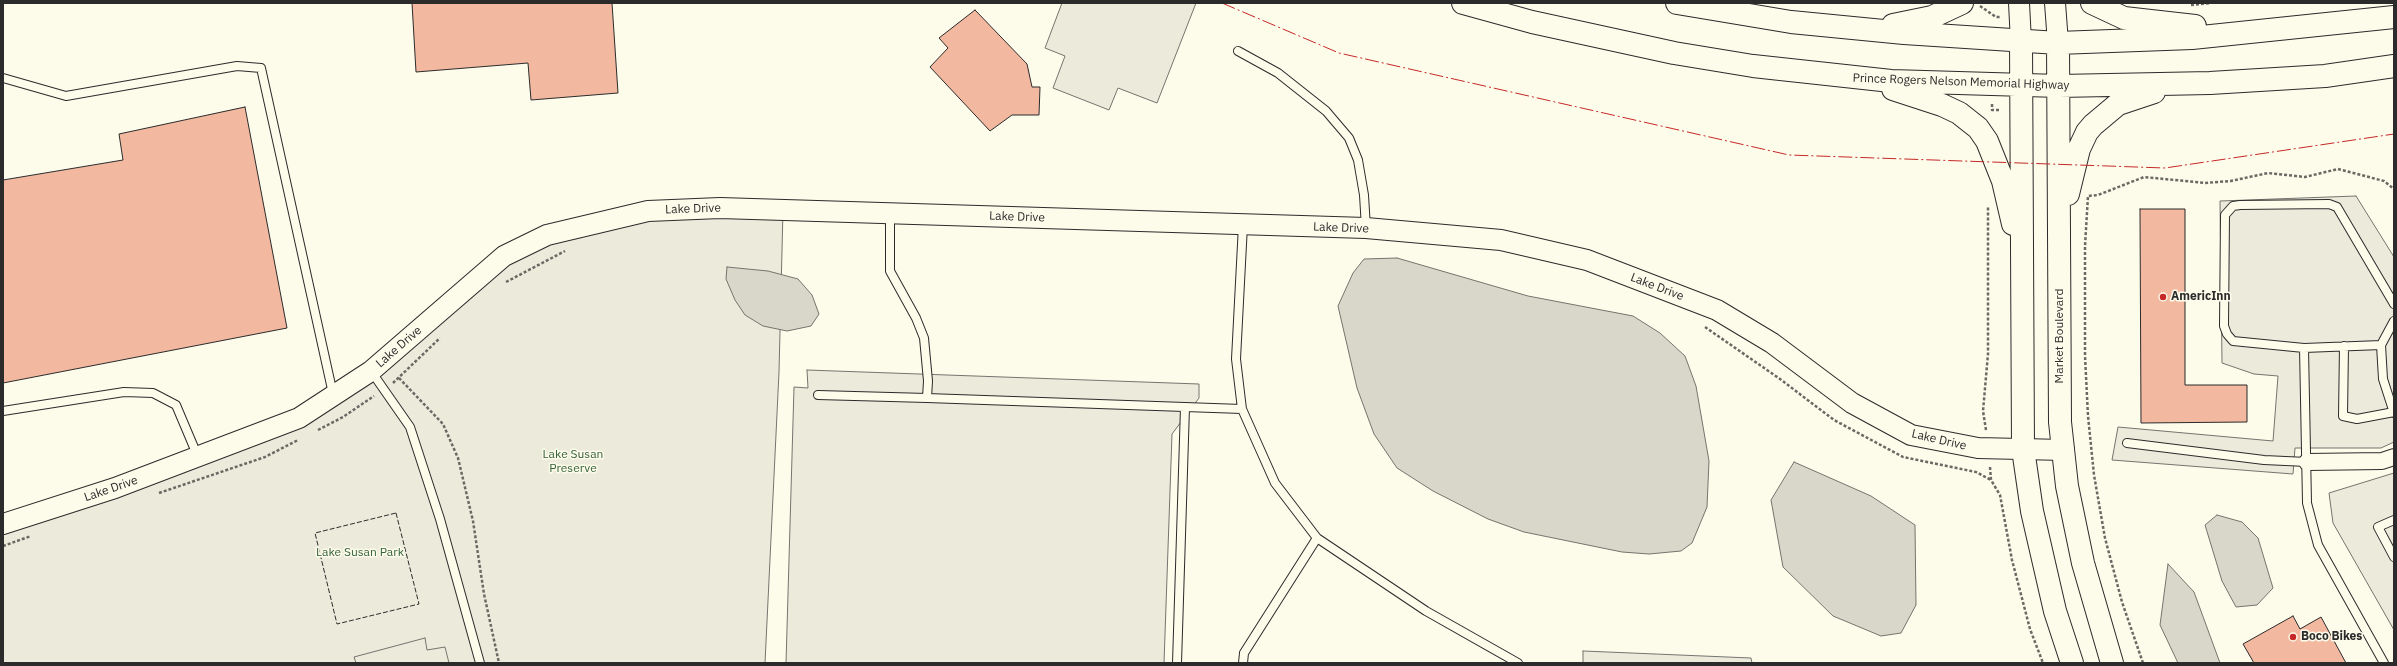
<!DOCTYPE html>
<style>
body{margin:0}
#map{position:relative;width:2397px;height:666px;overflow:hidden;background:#fdfbea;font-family:"IBM Plex Sans",sans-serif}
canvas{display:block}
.frame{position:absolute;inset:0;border:4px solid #2b2b2b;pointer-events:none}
</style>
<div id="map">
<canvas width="2397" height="666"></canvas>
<div class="frame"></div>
</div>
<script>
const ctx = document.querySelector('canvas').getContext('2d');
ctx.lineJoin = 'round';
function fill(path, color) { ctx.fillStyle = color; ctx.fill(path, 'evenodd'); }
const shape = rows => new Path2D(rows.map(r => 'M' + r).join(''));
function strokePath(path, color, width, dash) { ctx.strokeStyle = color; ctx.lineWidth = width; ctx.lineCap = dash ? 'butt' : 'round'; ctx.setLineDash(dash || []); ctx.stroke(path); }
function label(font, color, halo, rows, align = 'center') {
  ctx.font = font + ' "IBM Plex Sans",sans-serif'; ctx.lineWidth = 3; ctx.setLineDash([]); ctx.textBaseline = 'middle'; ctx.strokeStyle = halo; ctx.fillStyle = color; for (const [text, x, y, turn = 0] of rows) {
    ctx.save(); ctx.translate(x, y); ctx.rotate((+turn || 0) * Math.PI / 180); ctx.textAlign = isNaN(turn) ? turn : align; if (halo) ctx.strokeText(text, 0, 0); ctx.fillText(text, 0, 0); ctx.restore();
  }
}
const green = shape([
 [783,210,779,372,765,663,3,663,3,524,299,418,504,256,648,211,783,210]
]);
const parking = shape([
 [1062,3,1196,3,1157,103,1118,88,1109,110,1053,88,1065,56,1045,48,1062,3],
 [2356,196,2394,257,2394,442,2381,448,2295,448,2293,474,2112,460,2118,427,2273,441,2278,376,2254,374,2222,363,2220,201,2356,196],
 [807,370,1199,384,1199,398,1172,434,1164,663,786,663,794,387,808,388,807,370],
 [2394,473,2394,630,2333,523,2329,493,2394,473],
 [425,638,427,650,445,647,449,663,356,663,354,657,425,638],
 [1583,651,1751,658,1752,663,1583,663,1583,651]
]);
const water = shape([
 [1397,258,1528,296,1633,316,1660,333,1685,356,1696,386,1709,461,1707,507,1692,543,1681,551,1649,554,1622,552,1524,532,1488,519,1433,491,1397,468,1374,434,1357,388,1338,306,1353,273,1364,259,1397,258],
 [727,267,768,271,798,279,812,295,819,314,811,326,787,331,763,326,745,315,735,300,726,279,727,267],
 [1794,462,1871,496,1915,525,1916,605,1901,633,1881,636,1833,616,1783,567,1771,500,1794,462],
 [2217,515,2242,522,2258,538,2273,588,2257,605,2236,607,2222,581,2205,525,2217,515],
 [2168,564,2194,592,2220,663,2178,663,2160,625,2168,564]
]);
const building = shape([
 [412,3,612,3,618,93,531,100,528,63,416,72,412,3],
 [975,10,1027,64,1032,87,1040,87,1039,115,1012,115,990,131,930,67,948,48,939,38,975,10],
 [245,107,287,328,3,383,3,180,123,160,119,134,245,107],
 [2140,209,2185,209,2185,385,2247,385,2247,422,2141,423,2140,209],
 [2293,616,2300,629,2321,617,2346,663,2254,663,2243,644,2293,616]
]);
const path = shape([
 [2191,5,2211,3],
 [1980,6,1996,17,2001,17],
 [1992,104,1992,110,1999,110],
 [506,282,565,251],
 [1705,327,1780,379,1834,420,1903,457,1976,472,1991,480],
 [399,378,443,424,458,458,473,521,484,594,499,663],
 [393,383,440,338],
 [318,430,343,417,374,396],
 [1986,430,1983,411,1988,354,1988,207],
 [1990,467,1991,480,2000,495,2012,560,2030,629,2043,663],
 [159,493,265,457,298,440],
 [3,546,31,536],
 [2143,663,2122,602,2105,538,2094,475,2088,416,2085,356,2085,246,2088,196,2098,195,2144,177,2205,183,2231,181,2268,173,2305,177,2338,169,2384,181,2394,189]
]);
const service = shape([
 [1238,51,1278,73,1326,111,1349,138,1358,160,1364,195,1366,228],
 [3,78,66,96,237,66,261,68,333,394],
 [890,213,890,271,916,318,924,338,928,381,927,398,1242,409],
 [1243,225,1236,359,1242,409,1275,483,1317,538,1426,611,1518,663],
 [2394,321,2381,345,2383,379,2394,413],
 [2344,346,2343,416,2357,419,2394,412],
 [2304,348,2381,345],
 [371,371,410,427,440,519,480,663],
 [818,395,927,398],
 [3,411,124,392,153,393,176,405,198,457],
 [2127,443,2264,460,2307,462],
 [2394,520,2378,527,2394,557],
 [1177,663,1185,407],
 [1243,663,1244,653,1317,538],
 [2384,663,2318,545,2307,503,2304,348,2233,341,2227,334,2224,326,2225,215,2233,206,2240,205,2329,204,2337,207,2394,304]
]);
const minor = shape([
 [2307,462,2382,461,2394,457]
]);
const tertiary = shape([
 [2019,3,2021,42],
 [2055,3,2058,43],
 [3,524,115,488,299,418,371,371,504,256,547,235,648,211,720,208,1366,228,1501,240,1587,260,1717,310,1772,343,1852,403,1911,435,1978,448,2064,450]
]);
const primary = shape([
 [1463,3,1532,22,1674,53,1753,66,1891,81,2059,86,2210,83,2325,76,2394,66],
 [1677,3,1791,22,1904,33,2058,43,2192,38,2394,17],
 [2092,3,2124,18,2195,26],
 [1893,25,1932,17,1962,3],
 [2021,42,2023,449,2032,511,2055,611,2072,663],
 [2058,43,2060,422,2067,486,2083,563,2112,663],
 [1893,89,1942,105,1959,113,1978,128,1987,141,2003,181,2013,224],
 [2068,194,2079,149,2087,132,2093,125,2118,104,2154,92]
]);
const fence = shape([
 [396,513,419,604,337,624,315,533,396,513]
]);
const power = shape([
 [1222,3,1339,53,1789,155,2165,168,2394,134]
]);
const markers = [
 [2163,297,4,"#c62828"],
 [2293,637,4,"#c62828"]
];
const streetNames = [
 ["Prince Rogers Nelson Memorial Highway",1961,82,2],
 ["Lake Drive",693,209,-2],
 ["Lake Drive",1017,217,2],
 ["Lake Drive",1341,228,2],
 ["Lake Drive",1657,287,21],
 ["Market Boulevard",2060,336,-90],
 ["Lake Drive",399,347,-41],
 ["Lake Drive",1939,440,13],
 ["Lake Drive",111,489,-19]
];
const poiNames = [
 ["AmericInn",2171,297],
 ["Boco Bikes",2301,637]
];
const parkNames = [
 ["Lake Susan",573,455],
 ["Preserve",573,469],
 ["Lake Susan Park",360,553]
];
fill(green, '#ecebdb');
strokePath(green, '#74746e', 1);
fill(parking, '#eceadb');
strokePath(parking, '#74746e', 1);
fill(water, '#d8d7c9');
strokePath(water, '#74746e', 1);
fill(building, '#f2b8a0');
strokePath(building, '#2b2b2b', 1);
strokePath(service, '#2b2b2b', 10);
strokePath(minor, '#2b2b2b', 18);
strokePath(tertiary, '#2b2b2b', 22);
strokePath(primary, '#2b2b2b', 24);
strokePath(path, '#6a6964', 2.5, [3, 2]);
strokePath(service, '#fdfbea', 8);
strokePath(minor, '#fdfbea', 16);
strokePath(tertiary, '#fdfbea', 20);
strokePath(primary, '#fdfbea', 22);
strokePath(fence, '#2b2b2b', 1, [5, 2]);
strokePath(power, '#c62828', 1, [14, 3, 2, 3]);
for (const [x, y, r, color] of markers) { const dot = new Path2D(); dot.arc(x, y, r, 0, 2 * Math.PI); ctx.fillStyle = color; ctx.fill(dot); strokePath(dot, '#fdfbea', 1.5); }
label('12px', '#2b2b2b', '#fdfbea', streetNames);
label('bold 12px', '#2b2b2b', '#fdfbea', poiNames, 'left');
label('12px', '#34623c', '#fdfbea', parkNames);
</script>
